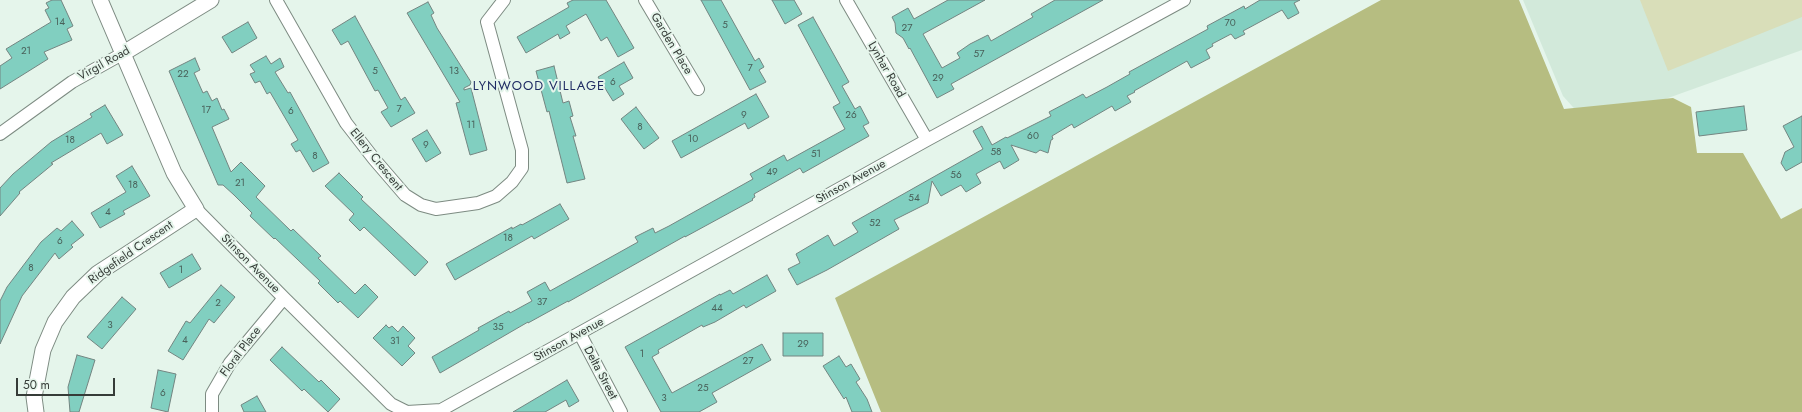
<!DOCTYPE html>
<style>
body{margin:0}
#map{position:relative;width:1802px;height:412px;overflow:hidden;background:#e5f5eb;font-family:Jost,sans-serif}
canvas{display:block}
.scale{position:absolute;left:16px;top:378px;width:99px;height:18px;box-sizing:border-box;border:2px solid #363c38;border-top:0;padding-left:5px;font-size:12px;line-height:14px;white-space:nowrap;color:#363c38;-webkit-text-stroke:3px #e5f5eb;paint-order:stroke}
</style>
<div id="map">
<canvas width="1802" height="412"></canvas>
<div class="scale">50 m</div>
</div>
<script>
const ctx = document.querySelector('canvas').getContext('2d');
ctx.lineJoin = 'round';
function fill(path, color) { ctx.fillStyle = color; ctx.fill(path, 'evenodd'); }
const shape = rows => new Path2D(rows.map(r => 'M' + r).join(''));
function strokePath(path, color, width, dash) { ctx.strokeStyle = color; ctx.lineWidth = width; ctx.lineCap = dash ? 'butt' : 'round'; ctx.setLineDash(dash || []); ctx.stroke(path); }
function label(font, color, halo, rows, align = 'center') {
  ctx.font = font + ' Jost,sans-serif'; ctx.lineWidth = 4; ctx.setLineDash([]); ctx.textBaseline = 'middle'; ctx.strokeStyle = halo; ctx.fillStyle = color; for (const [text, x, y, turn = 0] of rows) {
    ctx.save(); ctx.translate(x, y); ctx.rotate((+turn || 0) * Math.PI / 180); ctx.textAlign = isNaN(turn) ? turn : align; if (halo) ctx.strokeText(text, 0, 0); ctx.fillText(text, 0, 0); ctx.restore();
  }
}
const built = shape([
 [1523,0,1802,0,1802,50,1590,126,1563,96]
]);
const green = shape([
 [1640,0,1802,0,1802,17,1668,71]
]);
const forest = shape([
 [1381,0,1519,0,1564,109,1673,98,1691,107,1697,153,1743,153,1781,219,1802,208,1802,412,881,412,835,298]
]);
const building = shape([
 [52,0,61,0,73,26,67,29,72,40,44,52,48,59,0,89,0,66,12,58,6,49,51,22,45,10,49,8,46,3,52,0],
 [573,0,606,0,634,48,618,57,607,37,601,41,586,14,566,26,570,33,560,39,558,34,526,53,517,37,569,7,567,3,573,0],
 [701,0,721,0,755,61,759,58,764,67,759,70,766,82,750,90,701,0],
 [772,0,794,0,802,14,785,24,772,0],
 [948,0,985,0,923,34,942,68,960,58,957,53,970,44,988,35,991,41,1033,17,1031,14,1055,0,1103,0,951,84,954,89,937,98,910,48,909,49,903,38,896,33,895,23,892,17,908,8,914,19,948,0],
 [1260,0,1300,0,1294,3,1299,13,1288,19,1282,10,1243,31,1245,34,1235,39,1231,34,1212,44,1213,46,1206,50,1210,58,1191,68,1187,61,1134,91,1135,92,1127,96,1131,102,1115,111,1112,106,1074,128,1072,124,1052,136,1053,139,1051,140,1048,153,1040,150,1036,153,1011,145,1019,160,1004,169,1000,161,976,174,981,183,966,192,961,185,941,196,932,181,928,203,894,220,899,229,827,270,797,285,788,269,800,263,796,254,828,235,834,246,858,232,852,223,983,149,973,131,982,126,992,145,1006,137,1007,138,1051,116,1049,112,1083,94,1086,98,1107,87,1130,74,1129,72,1208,29,1207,26,1244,6,1245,9,1260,0],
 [428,2,434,13,431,15,437,28,471,82,470,85,464,88,464,90,471,88,487,150,470,155,456,103,460,102,407,13,428,2],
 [355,16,401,100,405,97,415,113,391,127,381,112,388,108,378,90,375,91,348,41,341,45,332,30,355,16],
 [813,17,849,82,842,86,855,109,860,106,869,123,863,126,869,136,803,173,800,168,754,194,755,197,752,199,753,200,685,237,685,236,568,302,568,301,528,323,528,322,440,373,432,357,479,330,478,328,509,311,510,313,532,301,527,292,545,282,550,291,638,242,635,237,653,228,655,233,669,226,753,179,750,174,784,155,787,161,845,129,833,107,840,103,798,25,813,17],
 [248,22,257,38,232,53,222,37,248,22],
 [266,56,271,64,280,58,284,67,275,72,288,93,290,92,329,163,313,172,300,150,296,152,291,144,298,140,270,92,267,94,260,81,255,83,250,74,255,72,250,65,266,56],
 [195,58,200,70,194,73,195,75,203,93,207,91,212,101,217,98,222,110,224,109,229,119,212,127,231,172,241,162,265,186,256,197,291,231,293,229,321,256,318,258,355,294,365,284,378,297,358,318,340,301,338,303,318,283,320,281,275,238,274,239,250,216,252,213,234,195,223,185,218,185,169,71,195,58],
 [624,62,633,78,619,86,624,94,613,101,598,77,624,62],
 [554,66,563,103,569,101,573,116,570,117,576,136,573,136,585,179,567,183,549,111,547,112,536,71,554,66],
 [756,94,769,117,748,129,745,123,681,158,672,141,756,94],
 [105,105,123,135,107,144,101,133,51,163,53,164,19,192,20,193,0,216,0,188,13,174,51,142,92,117,90,114,105,105],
 [1744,106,1747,130,1699,136,1696,112,1744,106],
 [636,107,659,138,644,149,621,119,636,107],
 [1802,116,1802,162,1786,171,1781,163,1785,152,1794,147,1783,126,1802,116],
 [427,130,441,153,426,162,412,139,427,130],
 [132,166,150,196,123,211,125,214,100,228,91,213,126,192,116,176,132,166],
 [339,173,363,197,361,199,428,262,415,276,364,227,360,231,349,220,354,214,325,186,339,173],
 [560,204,569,219,534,239,532,236,455,280,446,264,512,227,512,229,521,224,522,225,560,204],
 [72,221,84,235,71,245,73,247,59,259,55,253,22,296,0,344,0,301,7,287,41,242,57,228,61,231,72,221],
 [192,254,201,269,169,288,160,273,192,254],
 [767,275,776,291,746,308,744,305,715,322,703,327,702,325,658,350,659,353,652,357,672,393,762,344,771,360,712,393,717,402,699,412,661,412,625,347,720,294,720,295,730,290,733,294,767,275],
 [221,285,235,297,214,323,209,319,183,360,168,351,186,321,190,323,221,285],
 [122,297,136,309,102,349,87,337,122,297],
 [386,325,389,328,392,326,398,332,403,326,415,338,408,346,415,353,402,366,373,338,386,325],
 [783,333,823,333,823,356,783,356,783,333],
 [282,347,319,382,321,380,340,399,328,412,304,389,302,391,270,360,282,347],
 [77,355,95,360,79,412,70,412,68,387,77,355],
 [839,356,846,367,851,364,860,379,856,382,867,399,872,412,852,412,846,397,844,399,823,366,839,356],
 [158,370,176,374,168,412,151,408,158,370],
 [567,380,579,401,569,407,566,400,545,412,513,412,567,380],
 [257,396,266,412,244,412,241,405,257,396]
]);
const minor = shape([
 [276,0,346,123,374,159,405,195,421,205,436,209,478,203,496,196,512,182,522,168,522,150,487,22,504,0],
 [645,0,698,89],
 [846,0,927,140],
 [0,134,72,82,122,54],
 [196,209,284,298,391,404,407,412,441,410,927,140,1184,0],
 [580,334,621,412],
 [212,412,212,394,230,363,284,298]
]);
const tertiary = shape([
 [122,54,211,0],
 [36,412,34,397,43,350,55,322,73,297,98,273,196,209,174,173,100,0]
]);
const numberNames = [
 ["14",60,23],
 ["70",1230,24],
 ["5",725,26],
 ["27",907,29],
 ["21",26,52],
 ["57",979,55],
 ["7",750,69],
 ["5",375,72],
 ["13",454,72],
 ["22",183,75],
 ["29",938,79],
 ["6",613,83],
 ["7",399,110],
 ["17",206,111],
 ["6",291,112],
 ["9",744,116],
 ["26",851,116],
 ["11",471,126],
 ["8",640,128],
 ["60",1033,137],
 ["10",693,140],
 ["18",70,141],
 ["9",426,146],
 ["58",996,153],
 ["51",816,155],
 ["8",315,157],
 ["49",772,173],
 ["56",956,176],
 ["21",240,184],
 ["18",133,186],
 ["54",914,199],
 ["4",108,213],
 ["52",875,224],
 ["18",508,239],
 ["6",60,242],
 ["8",31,269],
 ["1",181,271],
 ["37",542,303],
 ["2",218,304],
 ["44",717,309],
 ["3",110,326],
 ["35",498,328],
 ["4",185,341],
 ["31",395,342],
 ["29",803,345],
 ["1",642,355],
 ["27",748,362],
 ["25",703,389],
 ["6",163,394],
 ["3",664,399]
];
const streetNames = [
 ["Garden Place",671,44,59],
 ["Virgil Road",104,64,-29],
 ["Lynhar Road",886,70,60],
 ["Ellery Crescent",376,160,51],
 ["Stinson Avenue",851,182,-29],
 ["Ridgefield Crescent",131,253,-35],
 ["Stinson Avenue",250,264,45],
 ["Stinson Avenue",569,340,-29],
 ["Floral Place",241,352,-53],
 ["Delta Street",600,373,62]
];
const neighbourhoodNames = [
 ["LYNWOOD VILLAGE",539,87]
];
fill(built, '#d2e9da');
fill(green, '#d9deb9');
fill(forest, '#b6bd81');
fill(building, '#81cfc0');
strokePath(building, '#738581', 1);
strokePath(minor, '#7d8b82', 14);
strokePath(tertiary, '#7d8b82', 17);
strokePath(minor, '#fff', 12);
strokePath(tertiary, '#fff', 15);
label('10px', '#49615a', null, numberNames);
label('12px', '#363c38', '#e5f5eb', streetNames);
ctx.letterSpacing = '1px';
label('13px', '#202c64', '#e5f5eb', neighbourhoodNames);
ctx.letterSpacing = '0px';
</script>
